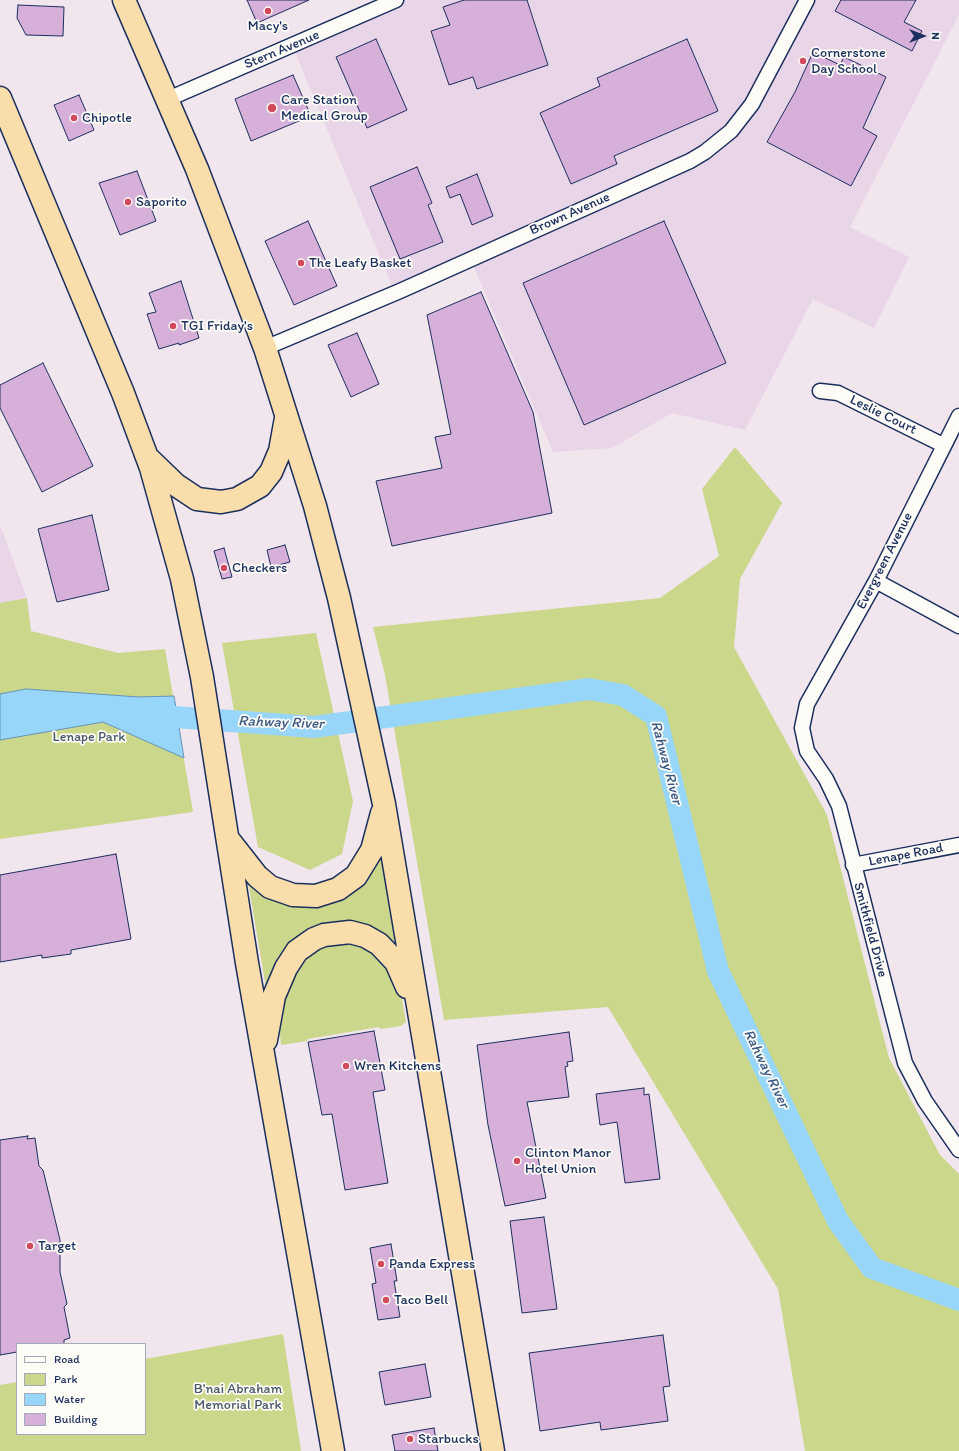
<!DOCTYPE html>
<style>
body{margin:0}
#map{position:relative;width:959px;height:1451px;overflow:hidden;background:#f1e5ee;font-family:Itim,sans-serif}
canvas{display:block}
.legend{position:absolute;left:16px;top:1343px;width:130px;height:92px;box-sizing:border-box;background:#fdfcf7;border:1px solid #a3aaba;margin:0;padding:5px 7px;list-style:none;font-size:12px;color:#1b2f5e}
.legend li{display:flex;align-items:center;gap:8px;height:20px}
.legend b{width:20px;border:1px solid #a3aaba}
.north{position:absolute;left:903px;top:16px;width:40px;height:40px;-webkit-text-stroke:3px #fdfcf7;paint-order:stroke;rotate:90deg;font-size:11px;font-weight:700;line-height:16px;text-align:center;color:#1b2f5e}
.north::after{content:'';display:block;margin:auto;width:14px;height:18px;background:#1b2f5e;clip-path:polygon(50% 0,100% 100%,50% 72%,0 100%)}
</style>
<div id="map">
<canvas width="959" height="1451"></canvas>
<ul class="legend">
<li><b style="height:5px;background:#fdfcf7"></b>Road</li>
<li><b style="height:11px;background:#cbd78b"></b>Park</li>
<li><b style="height:11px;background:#97d6f8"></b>Water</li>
<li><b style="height:11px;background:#d6b0d9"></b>Building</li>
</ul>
<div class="north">N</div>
</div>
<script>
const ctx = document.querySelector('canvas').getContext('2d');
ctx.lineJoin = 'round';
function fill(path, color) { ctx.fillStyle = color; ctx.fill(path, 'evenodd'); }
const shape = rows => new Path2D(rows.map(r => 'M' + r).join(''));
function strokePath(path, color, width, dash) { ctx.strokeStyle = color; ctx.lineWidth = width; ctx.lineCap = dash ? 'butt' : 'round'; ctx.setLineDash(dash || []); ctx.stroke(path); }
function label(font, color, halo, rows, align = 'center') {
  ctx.font = font + ' Itim,sans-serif'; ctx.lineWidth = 3.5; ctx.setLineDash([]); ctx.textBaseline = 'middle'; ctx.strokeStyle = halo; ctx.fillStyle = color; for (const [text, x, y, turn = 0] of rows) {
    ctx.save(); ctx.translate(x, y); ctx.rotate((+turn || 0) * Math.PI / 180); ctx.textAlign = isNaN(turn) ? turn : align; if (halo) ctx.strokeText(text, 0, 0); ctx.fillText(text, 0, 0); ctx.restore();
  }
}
const built = shape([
 [393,0,959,0,959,15,850,227,909,257,874,328,813,299,745,430,672,413,612,448,553,452,470,258,394,291,292,45],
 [0,525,27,598,0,603]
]);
const green = shape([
 [735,447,782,503,740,579,734,647,827,815,889,1058,940,1155,959,1174,959,1451,805,1451,778,1289,608,1007,444,1020,385,675,373,627,660,598,719,556,702,489],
 [27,598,31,631,118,653,165,649,193,812,0,839,0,603],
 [316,633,353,801,342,854,310,870,258,847,222,643],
 [379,859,381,859,395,939,391,946,349,925,266,988,248,881,289,902],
 [363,942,399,982,406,1022,401,1026,380,1029,379,1027,307,1039,307,1041,281,1045,280,1034,278,1031,290,973,322,943],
 [283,1334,301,1451,0,1451,0,1385,17,1382,17,1434,145,1434,145,1359]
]);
const water = shape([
 [26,689,139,697,174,696,184,758,103,722,0,740,0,694,26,689]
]);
const river = shape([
 [147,715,314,727,589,689,623,695,656,716,718,971,838,1221,872,1268,959,1300]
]);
const building = shape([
 [247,0,309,0,257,23,247,0],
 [464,0,527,0,548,65,477,89,473,77,449,85,431,31,450,25,443,7,464,0],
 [841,0,916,0,904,22,922,31,912,51,835,11,841,0],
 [18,5,64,7,63,36,26,35,17,18,18,5],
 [376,39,407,110,367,128,336,57,376,39],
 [687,39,718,111,614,156,617,164,571,184,540,113,600,86,597,78,687,39],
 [813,52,840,65,844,57,886,77,863,128,877,136,851,186,767,142,795,92,813,52],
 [293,75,311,116,251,141,235,99,293,75],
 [79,95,94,130,69,141,54,105,79,95],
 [417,167,432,203,428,205,443,242,400,259,370,187,417,167],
 [137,171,156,221,120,235,99,183,137,171],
 [477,174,493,216,472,225,460,194,450,198,446,187,477,174],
 [308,221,337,286,294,305,265,241,308,221],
 [664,221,726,363,584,425,523,283,664,221],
 [181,281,199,338,179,345,179,343,159,349,147,314,156,312,149,293,181,281],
 [481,292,533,412,552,513,392,546,376,481,442,468,435,437,451,434,427,315,481,292],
 [357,333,379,384,351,397,328,345,357,333],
 [43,363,93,466,42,492,0,408,0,385,43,363],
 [92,515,109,590,57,602,38,529,92,515],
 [285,545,290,562,271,567,267,550,285,545],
 [224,548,232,577,222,579,214,551,224,548],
 [116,854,131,939,71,950,71,954,42,958,42,955,0,962,0,875,116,854],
 [374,1031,385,1090,373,1092,388,1183,345,1190,332,1114,322,1115,308,1042,374,1031],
 [569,1032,573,1061,567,1062,568,1066,565,1067,569,1097,527,1102,546,1198,505,1206,488,1125,477,1045,569,1032],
 [644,1088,644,1095,649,1094,660,1179,625,1183,617,1122,600,1125,596,1094,644,1088],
 [28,1136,27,1139,35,1138,39,1166,43,1170,60,1240,60,1272,67,1304,64,1307,70,1338,64,1340,64,1344,17,1344,17,1352,0,1355,0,1140,28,1136],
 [544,1217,557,1309,522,1313,510,1221,544,1217],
 [391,1244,397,1281,394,1281,400,1317,378,1320,372,1284,376,1283,370,1248,391,1244],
 [663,1335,670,1386,663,1387,668,1421,601,1430,600,1422,540,1431,529,1353,663,1335],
 [425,1364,431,1397,385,1405,379,1372,425,1364],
 [434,1428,438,1451,395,1451,392,1435,434,1428]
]);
const street = shape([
 [168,99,396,0],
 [265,348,400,291,690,161,705,152,731,131,752,104,807,0],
 [820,391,838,393,943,445],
 [959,416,876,581,807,704,802,728,807,751,826,779,839,806,905,1063,925,1101,959,1150],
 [876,581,959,626],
 [853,865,959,845]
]);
const highway = shape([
 [124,0,197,169,265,348,315,506,339,598,384,804,493,1451],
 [0,98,123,393,151,468,182,579,202,677,247,963,333,1451],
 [149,459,176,485,197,499,221,502,237,499,260,486,271,472,280,451,286,418],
 [228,839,257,876,270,887,293,895,316,896,338,889,356,876,372,850,382,813],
 [266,1040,274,996,286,968,297,951,314,939,324,935,350,932,365,936,379,944,396,962,407,987]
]);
const markers = [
 [268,11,4,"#d1495b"],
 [803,61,4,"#d1495b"],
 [272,108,5,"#d1495b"],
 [74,118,4,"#d1495b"],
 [128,202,4,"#d1495b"],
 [301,263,4,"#d1495b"],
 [173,326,4,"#d1495b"],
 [224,568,4,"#d1495b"],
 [346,1066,4,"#d1495b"],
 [517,1161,4,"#d1495b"],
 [30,1246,4,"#d1495b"],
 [381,1264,4,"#d1495b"],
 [386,1300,4,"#d1495b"],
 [410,1439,4,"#d1495b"]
];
const poiNames = [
 ["Macy's",268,26,"center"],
 ["Cornerstone",811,53],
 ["Day School",811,69],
 ["Care Station",281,100],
 ["Medical Group",281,116],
 ["Chipotle",82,118],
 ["Saporito",136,202],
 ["The Leafy Basket",309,263],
 ["TGI Friday's",181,326],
 ["Checkers",232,568],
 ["Wren Kitchens",354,1066],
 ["Clinton Manor",525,1153],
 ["Hotel Union",525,1169],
 ["Target",38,1246],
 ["Panda Express",389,1264],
 ["Taco Bell",394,1300],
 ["Starbucks",418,1439]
];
const streetNames = [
 ["Stern Avenue",282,50,-23],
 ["Brown Avenue",570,214,-24],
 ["Leslie Court",883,415,26],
 ["Evergreen Avenue",885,561,-63],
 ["Lenape Road",906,855,-11],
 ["Smithfield Drive",870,930,75]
];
const parkNames = [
 ["Lenape Park",89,737],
 ["B'nai Abraham",238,1389],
 ["Memorial Park",238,1405]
];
const waterNames = [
 ["Rahway River",281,723,2],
 ["Rahway River",666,763,75],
 ["Rahway River",766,1069,64]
];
fill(built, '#e9d5e8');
fill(green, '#cbd78b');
fill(water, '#97d6f8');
strokePath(water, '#6593ba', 1);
strokePath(river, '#97d6f8', 22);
fill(building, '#d6b0d9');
strokePath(building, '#1b2f5e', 1);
strokePath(street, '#1b2f5e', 17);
strokePath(highway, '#1b2f5e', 25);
strokePath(street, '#fdfcf7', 14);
strokePath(highway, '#f9deab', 22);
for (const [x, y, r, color] of markers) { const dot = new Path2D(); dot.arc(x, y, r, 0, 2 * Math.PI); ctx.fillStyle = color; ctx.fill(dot); strokePath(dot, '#fdfcf7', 1.5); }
label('14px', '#1b2f5e', '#fdfcf7', poiNames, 'left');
label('14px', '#1b2f5e', '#fdfcf7', streetNames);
label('14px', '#475969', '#fdfcf7', parkNames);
label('italic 15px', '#3a5984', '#fdfcf7', waterNames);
</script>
